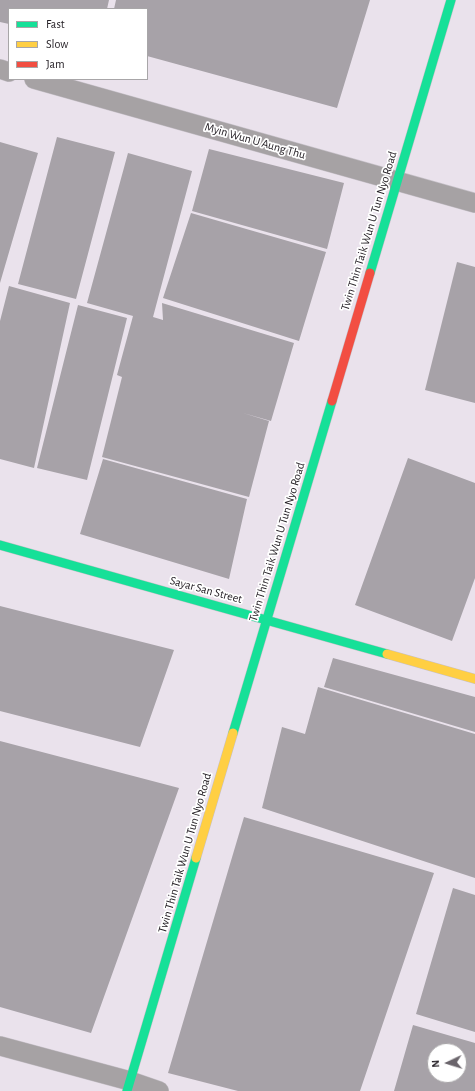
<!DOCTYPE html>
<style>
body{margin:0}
#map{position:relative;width:475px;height:1091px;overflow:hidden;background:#eae2ec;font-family:"Alegreya Sans",sans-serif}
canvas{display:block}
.legend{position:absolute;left:8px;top:8px;width:140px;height:72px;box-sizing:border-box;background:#fff;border:1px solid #a8a6a8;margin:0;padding:5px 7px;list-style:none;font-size:12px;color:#252026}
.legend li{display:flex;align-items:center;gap:8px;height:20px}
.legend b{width:20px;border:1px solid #a8a6a8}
.north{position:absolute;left:427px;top:1043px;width:40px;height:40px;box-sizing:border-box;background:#fff;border:1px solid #a8a6a8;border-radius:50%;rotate:266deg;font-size:11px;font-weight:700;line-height:16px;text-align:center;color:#252026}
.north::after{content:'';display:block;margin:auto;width:14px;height:18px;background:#6a646b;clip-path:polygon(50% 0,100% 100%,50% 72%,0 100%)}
</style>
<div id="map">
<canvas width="475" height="1091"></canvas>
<ul class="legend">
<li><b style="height:5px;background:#16e098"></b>Fast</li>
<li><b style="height:5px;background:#ffcf43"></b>Slow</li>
<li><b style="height:5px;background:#f24e42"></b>Jam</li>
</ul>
<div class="north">N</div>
</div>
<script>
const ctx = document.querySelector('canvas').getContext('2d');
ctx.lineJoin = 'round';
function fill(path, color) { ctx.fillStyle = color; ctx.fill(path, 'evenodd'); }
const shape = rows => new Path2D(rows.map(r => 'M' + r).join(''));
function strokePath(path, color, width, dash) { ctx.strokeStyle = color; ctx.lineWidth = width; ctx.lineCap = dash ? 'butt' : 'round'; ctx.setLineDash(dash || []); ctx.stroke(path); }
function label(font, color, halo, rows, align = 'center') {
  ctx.font = font + ' "Alegreya Sans",sans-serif'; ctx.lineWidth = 3.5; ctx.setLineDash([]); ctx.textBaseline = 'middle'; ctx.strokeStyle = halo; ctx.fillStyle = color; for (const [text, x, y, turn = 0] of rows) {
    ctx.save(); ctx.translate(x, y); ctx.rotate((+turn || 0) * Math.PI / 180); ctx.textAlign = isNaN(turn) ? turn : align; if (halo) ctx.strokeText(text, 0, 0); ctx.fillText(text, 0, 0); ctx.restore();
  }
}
const building = shape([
 [0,0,109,0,107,9,9,9,9,24,0,22],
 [116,0,370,0,337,108,147,56,147,9,114,9],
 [57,137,115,152,76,299,18,284],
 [0,142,38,153,0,283],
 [209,149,344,183,327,249,192,211],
 [128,153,192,171,153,317,163,320,162,303,294,343,271,421,243,413,269,421,249,497,102,457,122,377,117,375,133,316,87,303],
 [191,213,326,252,299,341,163,298],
 [457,262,475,267,475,403,425,390],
 [9,286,70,303,34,468,0,459,0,321],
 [78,305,127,318,87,480,37,468],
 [408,458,475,483,475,578,452,641,355,605],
 [103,459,247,499,229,579,80,534],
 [0,606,174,650,140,747,0,711],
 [333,658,475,697,475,732,324,687],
 [318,687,475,734,475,878,262,808,282,727,305,734],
 [0,741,179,788,91,1033,0,1007],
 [244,817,434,873,360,1091,238,1091,168,1073],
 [453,888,475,895,475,1032,416,1014],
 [413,1025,475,1043,475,1091,394,1091],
 [435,1051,459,1051,459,1075,435,1075]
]);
const street = shape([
 [0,69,9,72],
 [34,79,475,203],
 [0,1046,130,1081,159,1091]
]);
const fast = shape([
 [370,273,451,0],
 [0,545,387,654],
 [233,733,332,401],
 [127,1091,196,858]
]);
const slow = shape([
 [387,654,475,679],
 [196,858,233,733]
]);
const jam = shape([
 [332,401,370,273]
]);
const streetNames = [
 ["Myin Wun U Aung Thu",255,141,16],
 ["Twin Thin Taik Wun U Tun Nyo Road",369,231,-73],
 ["Twin Thin Taik Wun U Tun Nyo Road",277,542,-73],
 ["Sayar San Street",206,590,15],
 ["Twin Thin Taik Wun U Tun Nyo Road",185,853,-74]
];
fill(building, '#a7a2a8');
strokePath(street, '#c6c0c8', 20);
strokePath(fast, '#c6c0c8', 10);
strokePath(slow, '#c6c0c8', 10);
strokePath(jam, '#c6c0c8', 10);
strokePath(street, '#a6a2a4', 19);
strokePath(fast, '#16e098', 9);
strokePath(slow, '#ffcf43', 9);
strokePath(jam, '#f24e42', 9);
label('12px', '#252026', '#fff', streetNames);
</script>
